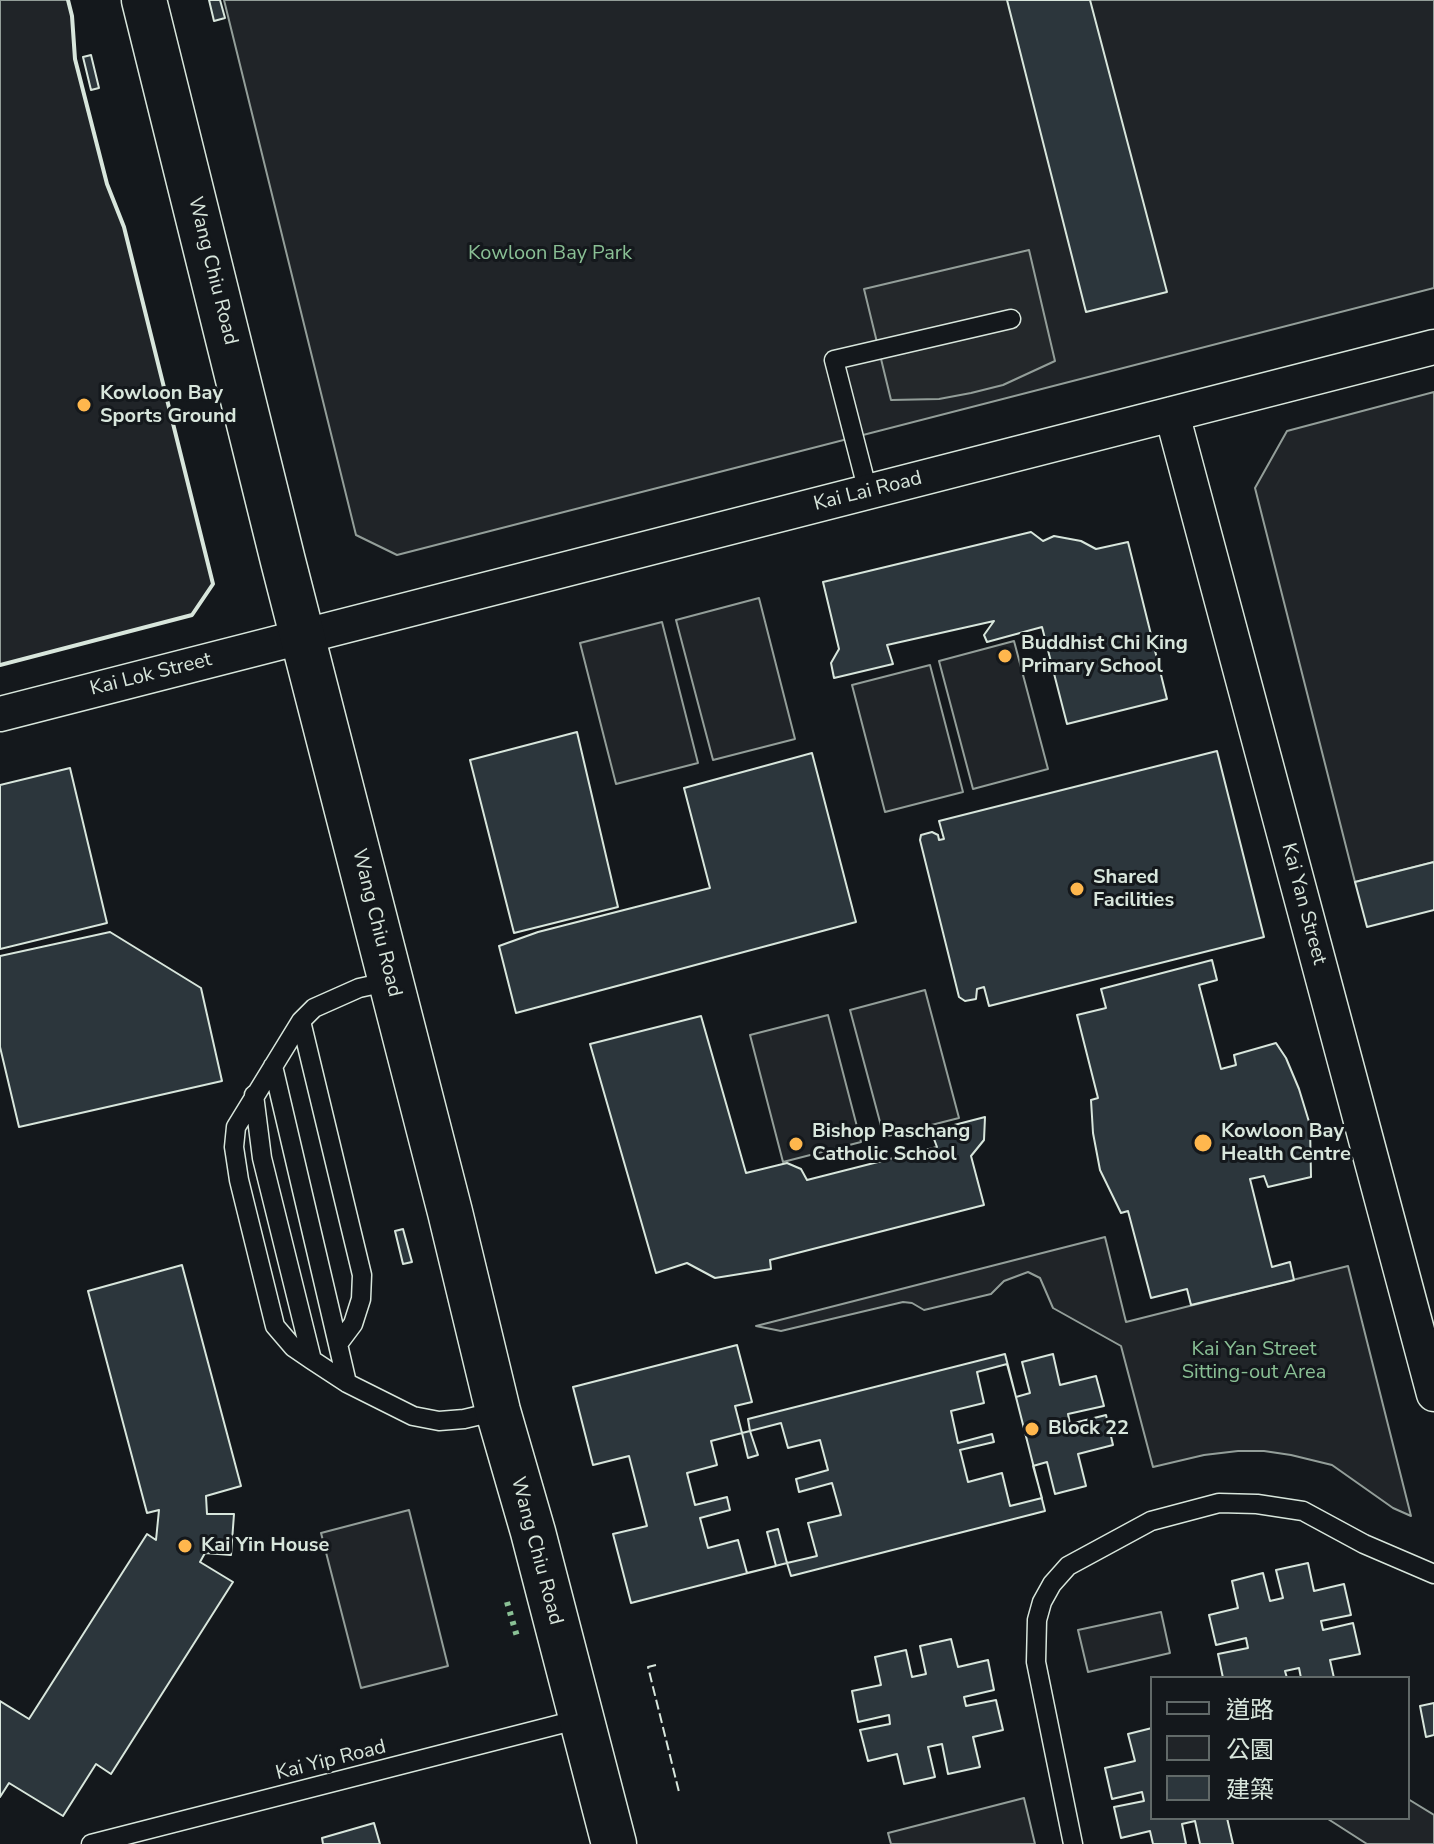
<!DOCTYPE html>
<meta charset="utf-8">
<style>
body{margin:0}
#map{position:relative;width:1434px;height:1844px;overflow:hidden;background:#14181c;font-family:"Nunito Sans","Noto Sans TC",sans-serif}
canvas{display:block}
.legend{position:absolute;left:1150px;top:1676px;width:260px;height:144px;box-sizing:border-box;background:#14181c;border:2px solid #626a69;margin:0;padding:10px 14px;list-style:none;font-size:24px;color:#d8e6dc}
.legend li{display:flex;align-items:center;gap:16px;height:40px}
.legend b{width:40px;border:2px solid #626a69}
</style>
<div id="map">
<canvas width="1434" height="1844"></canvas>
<ul class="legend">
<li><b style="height:10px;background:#14181c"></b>道路</li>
<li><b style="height:22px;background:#202428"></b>公園</li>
<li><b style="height:22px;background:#2c363c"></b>建築</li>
</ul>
</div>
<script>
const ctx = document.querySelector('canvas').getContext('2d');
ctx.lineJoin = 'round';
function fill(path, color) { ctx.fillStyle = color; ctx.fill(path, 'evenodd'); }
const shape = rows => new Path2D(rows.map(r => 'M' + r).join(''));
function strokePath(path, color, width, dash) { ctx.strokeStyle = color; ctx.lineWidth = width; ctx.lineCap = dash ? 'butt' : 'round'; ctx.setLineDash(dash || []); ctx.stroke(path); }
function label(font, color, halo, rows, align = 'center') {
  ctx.font = font + ' "Nunito Sans",sans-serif'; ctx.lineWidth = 6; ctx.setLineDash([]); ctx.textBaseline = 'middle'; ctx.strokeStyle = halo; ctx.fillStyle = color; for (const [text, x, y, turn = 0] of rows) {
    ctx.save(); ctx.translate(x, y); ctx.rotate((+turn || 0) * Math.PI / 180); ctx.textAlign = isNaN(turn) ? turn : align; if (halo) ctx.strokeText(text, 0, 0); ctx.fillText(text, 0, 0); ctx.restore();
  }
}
const green = shape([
 [0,0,68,0,72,16,75,59,107,184,124,227,213,584,192,615,0,665,0,0],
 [224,0,1434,0,1434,288,397,555,356,535,224,0],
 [1434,392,1434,862,1355,882,1255,488,1287,431,1434,392],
 [759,598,795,739,713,760,676,620,759,598],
 [662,622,698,763,616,784,580,643,662,622],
 [1014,641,1048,769,973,789,939,661,1014,641],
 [930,665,963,792,885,812,852,685,930,665],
 [925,990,959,1118,884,1137,850,1010,925,990],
 [828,1015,861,1142,783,1162,750,1035,828,1015],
 [1105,1237,1126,1322,1348,1266,1411,1516,1393,1508,1332,1465,1291,1455,1264,1451,1238,1451,1204,1455,1153,1467,1121,1346,1053,1308,1040,1278,1028,1272,1004,1281,991,1294,924,1310,912,1303,903,1302,781,1331,756,1326,1105,1237],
 [409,1510,448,1666,361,1688,321,1533,409,1510],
 [1161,1612,1170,1653,1088,1672,1078,1630,1161,1612],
 [1024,1798,1035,1844,891,1844,888,1833,1024,1798],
 [1408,1799,1434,1815,1434,1844,1367,1844,1328,1819,1408,1818,1408,1799]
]);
const parking = shape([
 [1029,250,1055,361,1003,385,971,393,939,399,891,400,864,289,1029,250]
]);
const building = shape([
 [209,0,220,0,225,18,214,21,209,0],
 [1007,0,1090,0,1167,292,1086,312,1007,0],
 [91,55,99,88,91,90,83,57,91,55],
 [1031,532,1043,541,1054,536,1081,541,1096,549,1128,542,1167,699,1067,724,1042,627,987,642,984,635,994,621,887,645,893,664,834,678,831,663,839,649,823,582,1031,532],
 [577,732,618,907,514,933,470,760,577,732],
 [1217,751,1264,937,989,1006,984,987,977,989,976,999,965,1001,959,997,920,840,921,835,932,832,938,835,939,840,944,839,939,821,1217,751],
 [812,753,856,922,516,1013,499,946,538,932,710,888,684,788,812,753],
 [70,768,107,923,0,949,0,785,70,768],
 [1434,862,1434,910,1367,927,1355,882,1434,862],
 [110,932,201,988,222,1081,19,1127,0,1047,0,956,110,932],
 [1212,960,1217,980,1199,985,1221,1069,1236,1065,1234,1055,1276,1043,1286,1058,1299,1089,1310,1125,1311,1177,1268,1187,1264,1176,1250,1179,1272,1267,1290,1262,1294,1280,1191,1305,1187,1289,1151,1298,1128,1211,1121,1213,1100,1170,1093,1133,1091,1100,1098,1098,1077,1015,1106,1008,1101,989,1212,960],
 [701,1016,746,1173,787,1163,801,1169,807,1180,937,1147,931,1131,985,1117,984,1140,971,1156,984,1205,770,1260,771,1269,715,1278,687,1263,656,1273,590,1044,701,1016],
 [403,1229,412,1262,403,1264,395,1231,403,1229],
 [182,1265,241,1486,206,1496,207,1514,234,1514,231,1555,205,1553,200,1562,233,1582,111,1774,96,1764,63,1816,9,1783,0,1797,0,1701,29,1719,147,1534,156,1540,159,1510,147,1513,88,1291,182,1265],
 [737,1345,752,1402,735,1406,742,1433,750,1431,748,1419,1005,1354,1045,1511,791,1576,787,1563,631,1603,613,1534,647,1526,629,1456,593,1465,573,1387,737,1345],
 [1053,1354,1060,1385,1096,1376,1104,1406,1068,1414,1070,1424,1106,1415,1113,1445,1078,1454,1086,1486,1055,1494,1047,1462,1033,1466,1042,1498,1010,1506,1002,1473,968,1482,960,1450,994,1442,992,1434,958,1443,951,1411,984,1403,977,1372,1007,1364,1016,1397,1030,1393,1022,1362,1053,1354],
 [781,1423,788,1448,820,1440,828,1470,796,1479,799,1492,832,1483,841,1515,808,1523,817,1556,787,1563,778,1529,767,1532,776,1566,747,1573,738,1540,708,1548,700,1518,730,1510,727,1497,695,1505,687,1473,717,1465,711,1441,742,1433,748,1458,758,1455,750,1431,781,1423],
 [1308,1563,1314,1591,1344,1584,1351,1615,1321,1621,1323,1630,1353,1623,1360,1654,1330,1660,1334,1678,1301,1678,1299,1668,1285,1671,1287,1678,1223,1678,1218,1654,1248,1648,1246,1638,1216,1645,1209,1615,1238,1608,1232,1581,1263,1573,1270,1601,1283,1598,1276,1570,1308,1563],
 [951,1639,958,1667,988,1660,994,1690,964,1697,966,1706,996,1700,1003,1730,973,1737,980,1767,948,1774,942,1744,928,1747,935,1777,904,1784,897,1754,868,1761,860,1730,890,1724,889,1715,858,1722,852,1691,881,1685,875,1657,906,1650,912,1677,926,1674,920,1646,951,1639],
 [1434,1703,1434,1735,1426,1737,1420,1706,1434,1703],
 [1152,1728,1152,1818,1227,1818,1233,1844,1200,1844,1195,1821,1182,1824,1186,1844,1153,1844,1150,1831,1121,1838,1114,1807,1144,1801,1142,1792,1112,1799,1105,1768,1135,1761,1128,1734,1152,1728],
 [374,1823,380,1844,323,1844,322,1838,374,1823]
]);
const service = shape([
 [868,492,834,360,1011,319],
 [391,981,359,988,314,1008,301,1021,236,1127,234,1147,239,1180,275,1326,293,1347,312,1360,347,1383,413,1416,439,1421,464,1419,498,1411],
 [301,1021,362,1275,361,1299,353,1324,338,1344],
 [273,1066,347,1383],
 [254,1095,262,1158,312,1360],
 [91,1844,580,1719],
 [1073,1844,1036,1662,1037,1620,1042,1602,1052,1584,1068,1566,1151,1521,1219,1503,1257,1504,1303,1511,1364,1544,1434,1574]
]);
const minor = shape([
 [1172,414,1434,1394],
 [0,714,1434,347]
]);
const tertiary = shape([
 [144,0,283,561,450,1212,498,1411,533,1532,614,1844]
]);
const hedge = shape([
 [507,1602,518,1640]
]);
const fence = shape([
 [656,1665,648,1667,679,1792]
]);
const wall = shape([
 [0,665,192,615,213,584,124,227,107,184,75,59,72,16,68,0]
]);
const markers = [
 [84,405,8,"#ffb74d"],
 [1005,656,8,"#ffb74d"],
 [1077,889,8,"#ffb74d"],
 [1203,1143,10,"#ffb74d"],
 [796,1144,8,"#ffb74d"],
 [1032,1429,8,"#ffb74d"],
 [185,1546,8,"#ffb74d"]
];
const parkNames = [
 ["Kowloon Bay Park",550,254],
 ["Kai Yan Street",1254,1350],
 ["Sitting-out Area",1254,1373]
];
const streetNames = [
 ["Wang Chiu Road",212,271,76],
 ["Kai Lai Road",868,492,-14],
 ["Kai Lok Street",151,675,-14],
 ["Kai Yan Street",1303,904,75],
 ["Wang Chiu Road",376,923,76],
 ["Wang Chiu Road",536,1551,75],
 ["Kai Yip Road",331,1761,-14]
];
const poiNames = [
 ["Kowloon Bay",100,394],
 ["Sports Ground",100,417],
 ["Buddhist Chi King",1021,644],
 ["Primary School",1021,667],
 ["Shared",1093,878],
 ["Facilities",1093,901],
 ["Bishop Paschang",812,1132],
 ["Catholic School",812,1155],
 ["Kowloon Bay",1221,1132],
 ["Health Centre",1221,1155],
 ["Block 22",1048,1429],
 ["Kai Yin House",201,1546]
];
fill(green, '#202428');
strokePath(green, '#939e99', 2);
fill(parking, '#24282b');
strokePath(parking, '#939e99', 2);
fill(building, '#2c363c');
strokePath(building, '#d8e6dc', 2);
strokePath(service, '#d8e6dc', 21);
strokePath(minor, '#d8e6dc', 37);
strokePath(tertiary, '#d8e6dc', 47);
strokePath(service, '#14181c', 18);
strokePath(minor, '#14181c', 34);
strokePath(tertiary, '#14181c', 44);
strokePath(hedge, '#8ac095', 6, [4, 6]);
strokePath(fence, '#d8e6dc', 2, [10, 4]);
strokePath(wall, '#d8e6dc', 4);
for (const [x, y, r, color] of markers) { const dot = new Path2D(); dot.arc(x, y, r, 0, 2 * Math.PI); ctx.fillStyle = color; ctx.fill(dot); strokePath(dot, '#14181c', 3); }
label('20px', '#8ac095', '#14181c', parkNames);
label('20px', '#d8e6dc', '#14181c', streetNames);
label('bold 20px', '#d8e6dc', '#14181c', poiNames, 'left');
</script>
